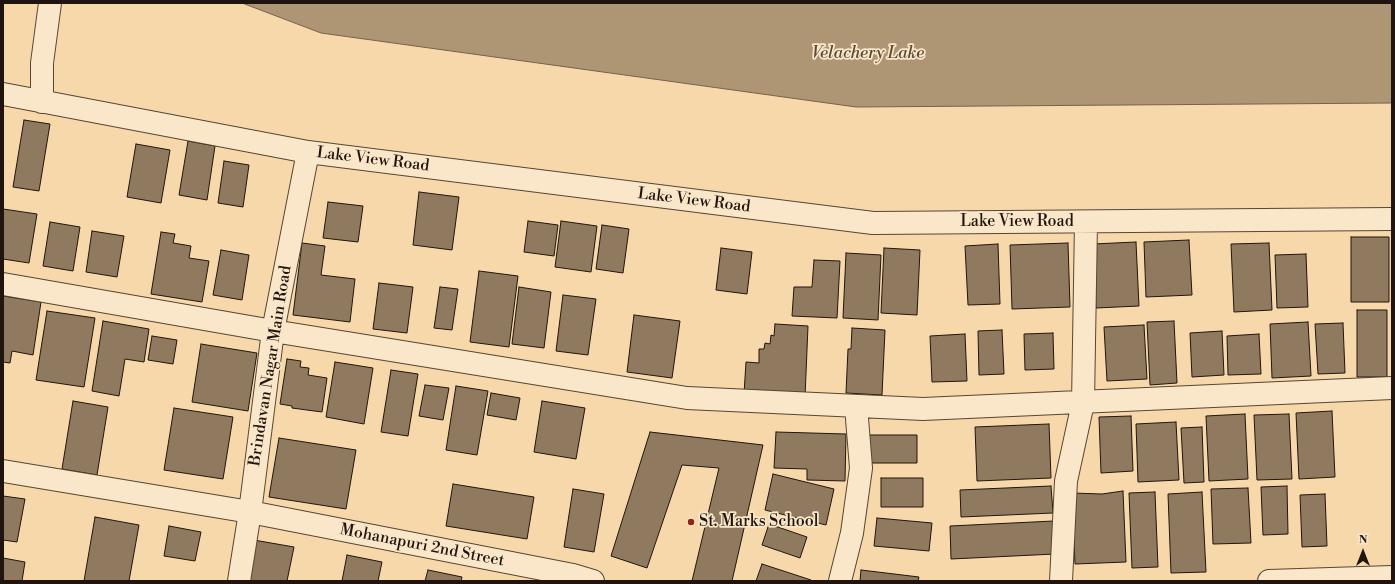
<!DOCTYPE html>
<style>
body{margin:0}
#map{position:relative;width:1395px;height:584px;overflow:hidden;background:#f7d8aa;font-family:"Libre Bodoni",serif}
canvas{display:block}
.frame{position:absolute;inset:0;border:4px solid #20150e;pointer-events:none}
.north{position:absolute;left:1343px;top:532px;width:40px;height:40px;-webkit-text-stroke:3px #fae6c8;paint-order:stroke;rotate:0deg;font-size:11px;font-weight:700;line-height:16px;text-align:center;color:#20150e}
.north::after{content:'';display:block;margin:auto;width:14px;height:18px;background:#20150e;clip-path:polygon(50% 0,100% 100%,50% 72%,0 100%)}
</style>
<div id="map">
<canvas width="1395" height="584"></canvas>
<div class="frame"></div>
<div class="north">N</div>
</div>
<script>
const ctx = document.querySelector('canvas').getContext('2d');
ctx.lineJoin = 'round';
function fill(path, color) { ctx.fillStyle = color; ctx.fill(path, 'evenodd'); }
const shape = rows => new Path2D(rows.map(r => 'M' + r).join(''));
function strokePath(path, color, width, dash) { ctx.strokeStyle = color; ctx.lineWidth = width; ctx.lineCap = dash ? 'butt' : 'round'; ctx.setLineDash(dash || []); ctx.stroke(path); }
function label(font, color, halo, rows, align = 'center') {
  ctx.font = font + ' "Libre Bodoni",serif'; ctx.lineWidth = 3.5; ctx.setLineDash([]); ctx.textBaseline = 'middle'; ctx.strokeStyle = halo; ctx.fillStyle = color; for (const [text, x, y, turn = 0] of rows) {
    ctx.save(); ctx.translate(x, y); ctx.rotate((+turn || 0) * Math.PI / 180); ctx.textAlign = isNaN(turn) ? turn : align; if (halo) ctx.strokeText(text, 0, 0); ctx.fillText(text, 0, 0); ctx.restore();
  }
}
const water = shape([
 [242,3,1392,3,1392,103,856,107,321,33,242,3]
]);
const building = shape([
 [24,120,50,124,39,191,13,187,24,120],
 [188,141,215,146,207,200,179,195,188,141],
 [136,144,170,150,161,203,127,197,136,144],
 [224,161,249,165,243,207,218,203,224,161],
 [419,192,459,197,452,250,413,245,419,192],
 [328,202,363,206,358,242,323,238,328,202],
 [3,209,37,214,29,263,3,259,3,209],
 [528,221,558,225,554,256,524,252,528,221],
 [561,221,597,226,591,272,555,267,561,221],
 [50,222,80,227,73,271,43,266,50,222],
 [602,225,629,229,623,273,596,269,602,225],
 [92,231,124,236,117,277,86,272,92,231],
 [161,232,175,234,173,243,191,246,189,258,209,261,202,302,151,294,161,232],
 [1351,237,1389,237,1389,302,1351,302,1351,237],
 [1189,240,1192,295,1146,297,1144,242,1189,240],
 [1136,242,1139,306,1096,308,1093,244,1136,242],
 [302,243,325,246,321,275,355,279,350,322,293,315,302,243],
 [1068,243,1070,307,1012,309,1010,245,1068,243],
 [1269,243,1272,310,1234,312,1231,244,1269,243],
 [998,244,1000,304,968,305,965,246,998,244],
 [721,248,752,252,747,294,716,290,721,248],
 [884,248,920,250,917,315,881,313,884,248],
 [221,250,249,255,242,300,213,295,221,250],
 [846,253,881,255,878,320,843,318,846,253],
 [1306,254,1308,307,1277,308,1275,255,1306,254],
 [814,260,840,261,837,318,792,316,794,287,812,287,814,260],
 [479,271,518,276,509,347,470,342,479,271],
 [379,283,413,287,407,333,373,329,379,283],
 [440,287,458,289,452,330,434,328,440,287],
 [519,287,551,292,544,348,512,344,519,287],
 [563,295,596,299,588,355,556,351,563,295],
 [3,296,41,302,33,355,12,351,10,363,3,362,3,296],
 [1357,310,1387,310,1387,377,1357,377,1357,310],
 [47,311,95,318,84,387,36,380,47,311],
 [634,315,680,321,672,378,627,372,634,315],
 [103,321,149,329,144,362,125,359,119,396,92,391,103,321],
 [1174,321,1177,383,1150,385,1147,322,1174,321],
 [1308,322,1311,376,1272,378,1270,324,1308,322],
 [1343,323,1345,373,1318,374,1315,324,1343,323],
 [775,324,808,326,805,397,744,394,746,362,759,363,759,349,764,349,765,343,770,344,771,335,774,336,775,324],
 [1144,325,1147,379,1107,381,1104,327,1144,325],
 [852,328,885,330,882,395,846,393,848,349,851,349,852,328],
 [1002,330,1004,374,979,375,978,331,1002,330],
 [1222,331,1224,375,1192,377,1190,333,1222,331],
 [1053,333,1054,369,1025,370,1024,334,1053,333],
 [965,334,967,381,932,382,930,336,965,334],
 [1259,334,1261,374,1228,375,1227,336,1259,334],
 [152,336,177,340,173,364,148,360,152,336],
 [201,344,257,353,248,411,192,402,201,344],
 [287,359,301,361,300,367,309,368,308,375,327,378,322,412,292,408,292,406,280,404,287,359],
 [335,362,373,368,364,424,326,417,335,362],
 [391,370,418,374,408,436,381,432,391,370],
 [425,385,449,388,443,420,419,416,425,385],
 [456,386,488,391,477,455,446,450,456,386],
 [491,393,520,398,516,420,487,415,491,393],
 [73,401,108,407,97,475,62,469,73,401],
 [542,401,585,408,576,459,534,452,542,401],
 [174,408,233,417,223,479,164,470,174,408],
 [1332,411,1335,477,1299,479,1296,413,1332,411],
 [1245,414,1248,479,1209,481,1206,416,1245,414],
 [1289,414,1292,479,1257,480,1254,415,1289,414],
 [1131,416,1133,471,1101,473,1099,417,1131,416],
 [1176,422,1179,480,1138,482,1136,424,1176,422],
 [1049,424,1051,478,977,481,975,427,1049,424],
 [1202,427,1204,482,1184,483,1181,428,1202,427],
 [650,432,763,445,732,581,692,581,719,468,682,465,647,568,611,556,650,432],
 [776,432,846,434,845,481,807,480,807,469,774,468,776,432],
 [869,435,917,435,917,463,869,463,869,435],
 [279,438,356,450,346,509,269,497,279,438],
 [773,474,834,489,826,525,765,510,773,474],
 [881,478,923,478,923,507,881,507,881,478],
 [453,484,534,497,527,539,446,526,453,484],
 [1051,486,1053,513,961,517,960,490,1051,486],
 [1287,486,1288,534,1263,535,1261,487,1287,486],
 [1248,488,1251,543,1213,544,1211,489,1248,488],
 [573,489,604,494,594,552,564,547,573,489],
 [1123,491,1126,562,1075,564,1072,493,1102,494,1123,491],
 [1155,492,1158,567,1132,568,1129,493,1155,492],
 [1202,492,1206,572,1171,573,1168,494,1202,492],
 [1325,494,1327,546,1302,547,1300,495,1325,494],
 [3,496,25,499,17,542,3,540,3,496],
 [95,517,139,525,129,581,84,581,95,517],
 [877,518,932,523,929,551,874,546,877,518],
 [1054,521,1055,554,951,559,950,526,1054,521],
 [769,524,807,537,800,558,762,545,769,524],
 [169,526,201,532,195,561,164,556,169,526],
 [248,539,294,547,287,581,240,581,248,539],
 [347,555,382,562,378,581,342,581,347,555],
 [3,558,25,562,22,581,3,581,3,558],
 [762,564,811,580,811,581,756,581,762,564],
 [428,570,462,577,461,581,425,581,428,570],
 [861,570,919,577,918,581,860,581,861,570]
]);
const minor = shape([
 [3,94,308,152,873,223,1392,219],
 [42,102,42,63,50,3],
 [3,284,273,331,687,398,923,409,1392,388],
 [3,471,250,512,573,575,593,581],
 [239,581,250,512,273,331,308,152],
 [840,581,852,533,861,468,856,406],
 [1061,581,1066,481,1083,403,1086,222],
 [1269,581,1392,577]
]);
const markers = [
 [691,522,4,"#8f2418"]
];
const streetNames = [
 ["Lake View Road",373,160,7],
 ["Lake View Road",694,201,7],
 ["Lake View Road",1017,222],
 ["Brindavan Nagar Main Road",271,366,-81],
 ["Mohanapuri 2nd Street",422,546,11]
];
const poiNames = [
 ["St. Marks School",699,522]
];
const waterNames = [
 ["Velachery Lake",868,54]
];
fill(water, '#ae9675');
strokePath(water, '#75624c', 1);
fill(building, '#907a5f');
strokePath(building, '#20150e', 1);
strokePath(minor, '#564635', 24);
strokePath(minor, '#fae6c8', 22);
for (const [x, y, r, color] of markers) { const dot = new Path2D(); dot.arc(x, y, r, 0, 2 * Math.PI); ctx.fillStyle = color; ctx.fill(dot); strokePath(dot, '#fae6c8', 1.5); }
label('16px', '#20150e', '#fae6c8', streetNames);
label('16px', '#20150e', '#fae6c8', poiNames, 'left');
label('italic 17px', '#594937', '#fae6c8', waterNames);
</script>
